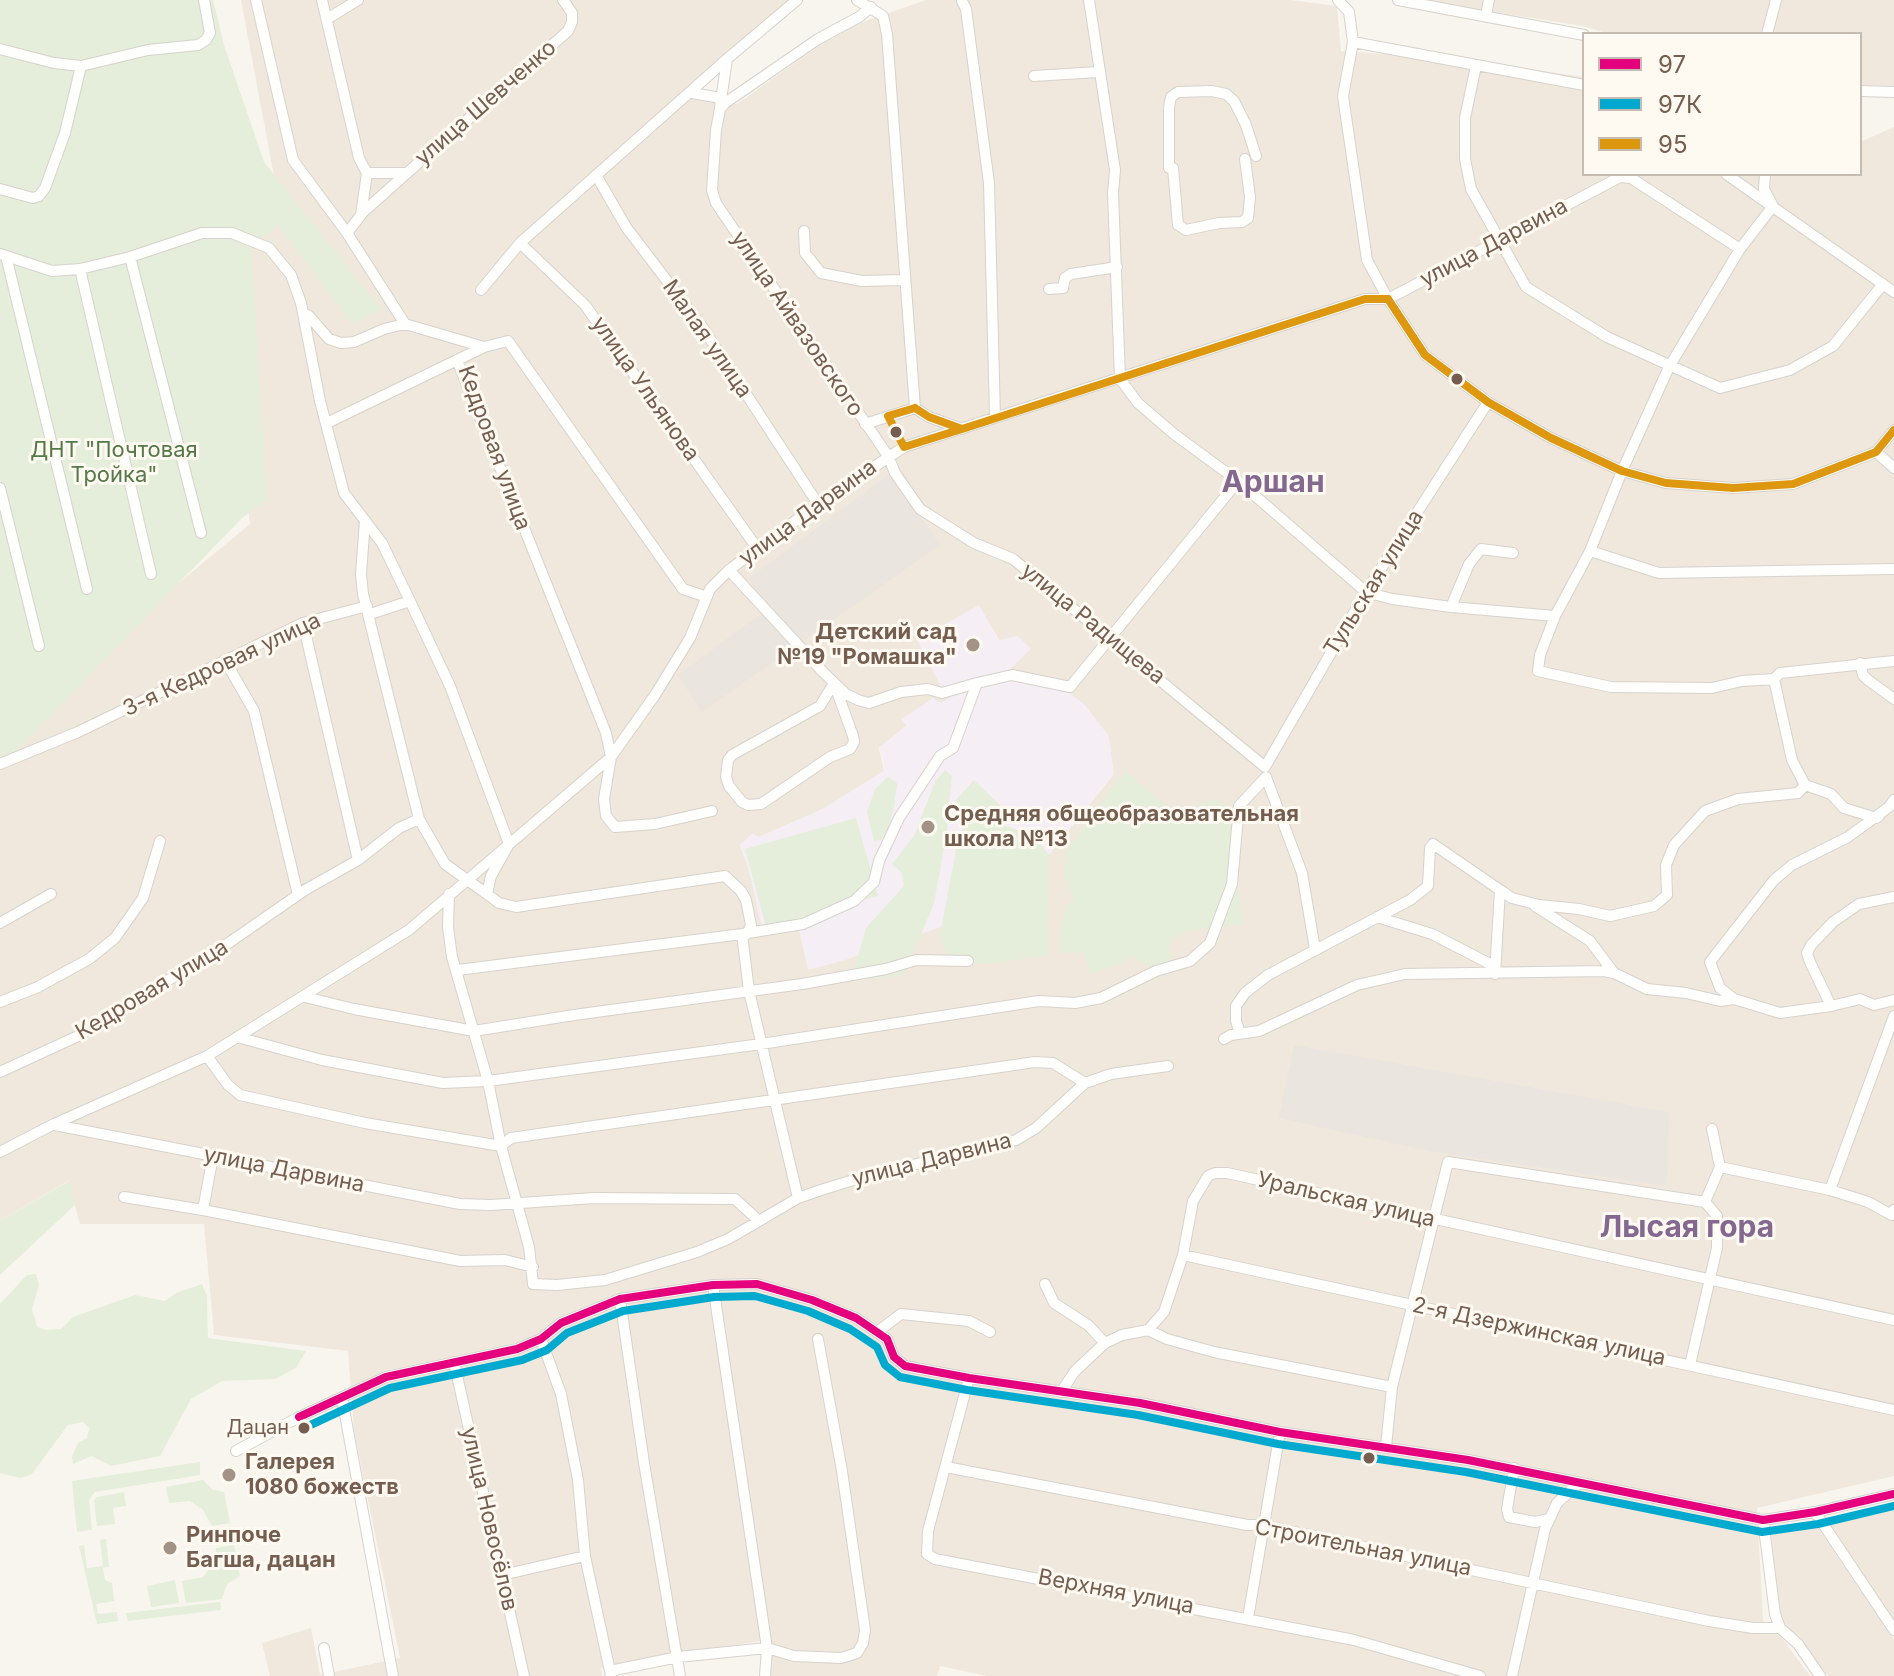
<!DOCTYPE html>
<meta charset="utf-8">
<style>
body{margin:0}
#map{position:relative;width:1894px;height:1676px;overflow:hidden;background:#f8f5ee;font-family:Inter,sans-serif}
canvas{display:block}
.legend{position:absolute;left:1582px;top:32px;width:280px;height:144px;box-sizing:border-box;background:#fefaf2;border:2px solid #c7bcb1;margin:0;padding:10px 14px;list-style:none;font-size:24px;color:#755e50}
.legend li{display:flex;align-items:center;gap:16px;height:40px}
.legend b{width:40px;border:2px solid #c7bcb1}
</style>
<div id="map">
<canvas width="1894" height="1676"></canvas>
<ul class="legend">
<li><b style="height:10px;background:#e5007d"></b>97</li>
<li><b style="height:10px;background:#00a9ce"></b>97К</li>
<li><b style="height:10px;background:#dd9810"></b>95</li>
</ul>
</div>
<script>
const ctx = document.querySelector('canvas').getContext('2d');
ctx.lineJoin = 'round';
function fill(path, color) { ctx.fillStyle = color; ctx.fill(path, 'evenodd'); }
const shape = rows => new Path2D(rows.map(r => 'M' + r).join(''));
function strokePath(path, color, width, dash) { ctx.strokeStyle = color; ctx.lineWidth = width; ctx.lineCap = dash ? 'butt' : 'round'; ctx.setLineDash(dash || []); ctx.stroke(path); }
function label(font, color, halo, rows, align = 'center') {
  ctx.font = font + ' Inter,sans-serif'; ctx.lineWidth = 6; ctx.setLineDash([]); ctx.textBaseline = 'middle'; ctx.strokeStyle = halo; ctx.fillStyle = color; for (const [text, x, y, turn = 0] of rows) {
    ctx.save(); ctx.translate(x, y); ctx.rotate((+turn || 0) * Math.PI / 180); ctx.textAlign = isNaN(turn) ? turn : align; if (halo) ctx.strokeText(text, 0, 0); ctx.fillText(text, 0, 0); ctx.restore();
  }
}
const residential = shape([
 [241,0,804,0,686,93,737,104,823,43,857,24,926,0,1290,0,1337,6,1341,51,1471,60,1584,77,1584,174,1860,174,1860,142,1894,127,1894,1476,1757,1508,1763,1621,1779,1634,1810,1676,987,1676,940,1666,937,1676,771,1676,772,1639,601,1668,602,1676,270,1676,262,1643,311,1628,320,1675,400,1658,354,1431,348,1351,214,1335,204,1224,80,1224,68,1181,0,1221,0,731,250,524,212,219,276,187],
 [978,605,999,640,943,690,941,682],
 [956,694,1114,774,1010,903,748,867,740,845,752,834,759,837,823,809,884,771,879,748,907,725,902,719,941,704],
 [1417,0,1894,0,1894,86,1860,85,1860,34,1610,34,1583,26],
 [1894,1507,1894,1621,1827,1520],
 [1817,1526,1894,1640,1894,1676,1828,1676,1780,1618,1771,1534]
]);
const industrial = shape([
 [891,473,940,545,702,712,678,675,765,611,749,578],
 [1294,1045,1669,1112,1667,1186,1434,1152,1279,1118]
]);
const education = shape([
 [979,605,999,640,1018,636,1031,649,1005,674,943,691,917,640],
 [1004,680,1032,681,1067,691,1085,705,1109,736,1114,774,1010,903,845,960,808,970,797,921,762,928,748,867,740,845,752,834,759,837,823,809,884,771,883,757,879,748,906,726,902,719,933,698,941,703,956,694]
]);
const green = shape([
 [0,0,213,0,224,45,264,162,382,310,352,324,278,226,251,245,267,500,242,518,0,768],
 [945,770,952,776,950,796,947,832,934,903,904,975,874,980,855,967,866,928,904,886,902,873,892,864,914,836,935,782],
 [1125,771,1176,813,1214,798,1236,812,1233,858,1244,924,1182,932,1170,943,1171,958,1163,966,1151,967,1132,956,1122,963,1091,974,1083,952,1059,953,1058,941,1066,908,1074,897,1065,877,1066,851],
 [888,777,897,783,894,807,888,828,882,839,874,842,867,812,875,789],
 [974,780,1010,815,1002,825,1032,834,1049,855,1048,955,986,964,956,961,946,953,940,936,959,833,967,825,977,822,955,801],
 [856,818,878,896,766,927,745,849],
 [69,1181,75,1205,0,1275,0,1221],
 [36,1274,39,1285,32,1309,37,1327,46,1330,61,1329,73,1317,135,1295,165,1301,176,1293,202,1284,207,1296,208,1338,306,1351,296,1368,275,1379,222,1381,191,1399,160,1456,111,1466,92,1456,73,1464,72,1457,78,1443,87,1438,89,1428,83,1422,68,1425,31,1475,20,1478,0,1473,0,1304,27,1275],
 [200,1462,200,1475,95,1492,89,1500,92,1530,77,1532,72,1481],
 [203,1480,213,1490,224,1492,230,1523,212,1526,203,1510,190,1501,169,1503,166,1487],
 [124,1492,126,1506,113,1508,115,1524,97,1526,94,1500,97,1497],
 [106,1539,109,1567,103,1568,105,1580,112,1583,114,1601,96,1604,98,1614,117,1612,118,1621,97,1624,79,1546,84,1545,87,1568,103,1566,100,1540],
 [234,1545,240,1576,227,1584,222,1599,186,1603,182,1581,203,1577,215,1561,216,1548],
 [175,1580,179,1603,151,1607,147,1586],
 [220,1602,221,1610,128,1621,126,1613]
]);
const minor = shape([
 [256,0,293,160,347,233,405,324,484,347],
 [322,0,359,158,367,173,361,215,347,233],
 [857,0,883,16,887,34,915,408],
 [1089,0,1115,170,1113,193,1120,379,1138,403,1174,434,1238,481,1366,592,1392,599,1451,607,1555,616],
 [1338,0,1349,12,1353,42,1343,96,1367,260,1388,299,1425,355,1488,402,1551,438,1622,471,1666,483,1733,488,1793,484,1876,452,1894,430],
 [1398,0,1584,35],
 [962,1,966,9,989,183,995,417],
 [871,7,859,17,818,39,725,103,720,109,716,130,712,190,716,203,888,456,895,473,920,509,974,543,1013,559,1265,767,1366,592,1488,402],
 [1486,15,1489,0],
 [327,19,358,0],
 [1767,34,1776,0],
 [1353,42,1584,85],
 [0,49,54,63,81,66,148,50,198,45,206,40,210,33,204,0],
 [1476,66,1465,118,1465,159,1471,189,1526,287,1607,337,1720,388,1790,370,1833,346,1883,284],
 [1034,76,1098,72],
 [1860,91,1894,92],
 [692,93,721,98],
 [720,107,727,59,797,0],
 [1169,168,1169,107,1171,97,1178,92,1212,91,1226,94,1234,101,1246,125,1256,156],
 [1173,168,1178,225,1186,230,1219,223,1242,222,1248,218,1250,197,1245,159],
 [367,173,407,173,568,31,572,22,572,13,563,0],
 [1726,174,1894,292],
 [1765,174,1764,189,1772,204],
 [596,175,626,227,703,328,818,504],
 [0,189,33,198,39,196,45,188,65,133,81,66],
 [1773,206,1740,249,1669,367,1622,471,1590,551,1555,616,1540,655,1538,671,1611,687,1712,688,1742,681,1774,679,1780,673,1894,661],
 [361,214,407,173],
 [804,231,805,253,821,273,862,281,903,280],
 [520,243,585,305,757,548],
 [0,254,52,271,80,269,151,574],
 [6,256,87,589],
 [130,257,202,233,232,233,269,248,291,275,301,303,320,401,344,493,382,543,410,601],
 [80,269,130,257,201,533],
 [1049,289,1063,288,1065,278,1071,274,1117,267],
 [481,290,520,243,727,59],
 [303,313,309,316,329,339,341,343,354,342,384,329,405,324],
 [457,360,606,733,611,757,604,799,606,816,615,827,655,824,712,811],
 [327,423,484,347,508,341,683,589,707,597],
 [865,424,915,408,929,417,962,429],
 [1876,452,1894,468],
 [0,488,39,646],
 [365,520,361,574,363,594,419,819,445,864,487,894],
 [1590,551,1659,573,1894,569],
 [729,570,823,672,846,694,858,700,869,703,901,692,928,689,942,693,977,683,953,748,940,756,899,818,879,861,874,882,854,901,803,924,742,934,749,991,798,1198],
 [1451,607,1469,564,1481,549,1513,553],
 [370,614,410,601,450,686,509,844,491,876,487,894,499,903,516,907,725,876,741,891,746,900,751,925,747,934],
 [303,623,358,860],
 [226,662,254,711,298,895],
 [1860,663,1863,675,1868,680,1894,699],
 [1774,679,1792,760,1805,785,1831,794,1844,808,1876,818,1879,816],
 [834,683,853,736,854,742,850,749,830,757,761,804,748,805,742,802,729,786,726,777,728,760,732,755,820,706,834,683],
 [977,683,1012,675,1070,687,1238,481],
 [0,764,78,732,303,623,367,606],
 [1500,890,1512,898,1539,905,1579,909,1610,916,1654,906,1667,895,1666,865,1674,845,1705,811,1738,799,1798,793,1805,785],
 [449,894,448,927,452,957,488,1081,501,1146,529,1247,533,1284,557,1285,605,1280,697,1252,728,1239,759,1221],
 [1535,906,1590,941,1614,973],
 [1377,917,1432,934,1494,966],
 [0,923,51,894],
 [458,970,742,934],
 [305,997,354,1009,474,1031,574,1015,802,984,886,969,916,960,968,961],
 [1734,999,1720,988,1710,962,1774,880,1792,865,1848,837,1889,807,1894,800],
 [0,1002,38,987,89,959,115,938,143,898,160,841],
 [1831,1006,1810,962,1807,953,1811,945,1833,922,1859,904,1894,897],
 [1240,1033,1236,1021,1236,1006,1245,993,1268,975,1410,900,1428,886,1430,848,1433,844,1500,890,1495,974],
 [237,1037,322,1060,443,1083,488,1081,761,1044,1039,1001,1075,1003,1101,998,1156,971,1190,961,1210,943,1232,884,1239,806,1266,777,1302,873,1315,949],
 [1224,1039,1231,1035,1259,1031,1357,985,1405,974,1604,971,1614,973,1647,989,1686,993,1720,1001,1734,999,1780,1013,1831,1006,1860,999,1874,1005,1894,1000],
 [0,1072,78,1036,230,942,305,890,358,860,399,828,419,819],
 [1085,1083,1111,1074,1168,1066],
 [55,1125,460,1204,491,1205,594,1198,735,1199,759,1221,798,1198,821,1190,863,1177,1016,1140,1036,1128,1085,1083,1053,1063,1035,1062,511,1138,501,1146,365,1123,240,1095,228,1085,207,1056],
 [1712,1129,1720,1167,1830,1190,1868,1202,1892,1215,1894,1210],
 [0,1152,54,1124,207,1056,409,930,611,757,655,695,690,638,710,589,729,570,818,504,904,447,1365,299,1388,299,1620,177,1631,178,1740,249],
 [1830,1190,1894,1016],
 [124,1197,203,1210,460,1261,505,1260,533,1267],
 [1705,1202,1720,1167],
 [203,1210,213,1156],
 [1183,1255,1894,1410],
 [1045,1284,1054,1303,1088,1325,1105,1343],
 [620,1299,644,1463,680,1676],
 [877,1332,901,1314,969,1321,990,1332],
 [541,1339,561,1394,578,1480,585,1556,611,1676],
 [454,1362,524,1676],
 [969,1378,928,1531,927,1554,935,1559,1354,1640,1480,1676],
 [1392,1387,1214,1352,1167,1339,1148,1330,1164,1312,1183,1255,1193,1201,1208,1176,1215,1173,1227,1173,1894,1320],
 [1061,1392,1075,1371,1105,1343,1122,1335,1148,1330],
 [342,1398,393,1676],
 [1386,1447,1392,1387,1448,1162,1705,1202,1717,1216,1717,1248,1690,1365],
 [236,1451,299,1417,386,1377,517,1349,541,1339,561,1323,620,1299,713,1285,757,1284,812,1300,856,1318,887,1339,894,1357,905,1366,969,1378,1140,1403,1280,1432,1468,1460,1763,1520,1815,1512,1894,1494],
 [946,1467,1247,1525,1262,1525,1709,1621,1753,1628,1780,1628],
 [1514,1468,1507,1509,1509,1517,1535,1522,1549,1519],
 [1815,1512,1894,1630],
 [1763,1520,1775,1614,1780,1628,1798,1644,1820,1676],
 [502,1575,585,1556],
 [1248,1618,1280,1432],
 [324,1648,329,1676],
 [610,1671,678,1657,767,1648,713,1285],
 [765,1676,767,1648,794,1656,841,1658,857,1653,863,1643,865,1630,842,1471,818,1339],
 [1512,1676,1545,1529,1557,1503,1579,1483]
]);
const bus1 = shape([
 [299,1417,386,1377,517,1349,541,1339,561,1323,620,1299,713,1285,757,1284,812,1300,856,1318,887,1339,894,1357,905,1366,969,1378,1140,1403,1280,1432,1468,1460,1763,1520,1815,1512,1894,1494]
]);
const bus2 = shape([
 [304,1428,390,1388,522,1360,547,1350,567,1333,623,1311,714,1297,755,1296,808,1311,850,1329,877,1347,885,1365,900,1377,967,1390,1138,1415,1278,1444,1466,1472,1762,1532,1818,1524,1894,1506]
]);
const bus3 = shape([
 [1388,299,1425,355,1488,402,1551,438,1622,471,1666,483,1733,488,1793,484,1876,452,1894,430],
 [915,408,929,417,962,429,904,447,888,416,915,408],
 [962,429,1365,299,1388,299]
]);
const markers = [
 [1457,379,7,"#755e50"],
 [896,432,7,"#755e50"],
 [973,645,8,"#a39387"],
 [928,827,8,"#a39387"],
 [304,1428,7,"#755e50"],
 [1369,1458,7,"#755e50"],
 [229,1475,8,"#a39387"],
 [170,1548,8,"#a39387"]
];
const busNames = [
 ["Дацан",289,1428]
];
const streetNames = [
 ["улица Шевченко",486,103,-41],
 ["улица Дарвина",1494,243,-28],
 ["улица Айвазовского",797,324,56],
 ["Малая улица",707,339,55],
 ["улица Ульянова",645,389,55],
 ["Кедровая улица",494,448,70],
 ["улица Дарвина",808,513,-36],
 ["Тульская улица",1374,583,-58],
 ["улица Радищева",1093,624,39],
 ["3-я Кедровая улица",222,665,-25],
 ["Кедровая улица",152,990,-31],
 ["улица Дарвина",932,1160,-14],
 ["улица Дарвина",284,1170,11],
 ["Уральская улица",1346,1200,13],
 ["2-я Дзержинская улица",1539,1332,12],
 ["улица Новосёлов",489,1519,77],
 ["Строительная улица",1363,1548,11],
 ["Верхняя улица",1116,1592,11]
];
const parkNames = [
 ["ДНТ \"Почтовая",114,450],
 ["Тройка\"",114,475]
];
const poiNames = [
 ["Детский сад",957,632,"right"],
 ["№19 \"Ромашка\"",957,657,"right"],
 ["Средняя общеобразовательная",944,814],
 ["школа №13",944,839],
 ["Галерея",245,1462],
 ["1080 божеств",245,1487],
 ["Ринпоче",186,1535],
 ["Багша, дацан",186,1560]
];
const districtNames = [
 ["Аршан",1273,483],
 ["Лысая гора",1687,1228]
];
fill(residential, '#f0e8dd');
fill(industrial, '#eae5df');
fill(education, '#f5eef4');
fill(green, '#e5eeda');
strokePath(minor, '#d7d2cd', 12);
strokePath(minor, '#fefefc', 10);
strokePath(bus1, '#e5007d', 8);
strokePath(bus2, '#00a9ce', 8);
strokePath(bus3, '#dd9810', 8);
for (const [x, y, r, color] of markers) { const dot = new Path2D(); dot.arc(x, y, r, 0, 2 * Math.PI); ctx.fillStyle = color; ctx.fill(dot); strokePath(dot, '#fefaf2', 3); }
label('20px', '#755e50', '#fefaf2', busNames, 'right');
label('22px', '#755e50', '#fefaf2', streetNames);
label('22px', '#557949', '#fefaf2', parkNames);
label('bold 22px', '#755e50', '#fefaf2', poiNames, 'left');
label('bold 30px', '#846890', '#fefaf2', districtNames);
</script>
